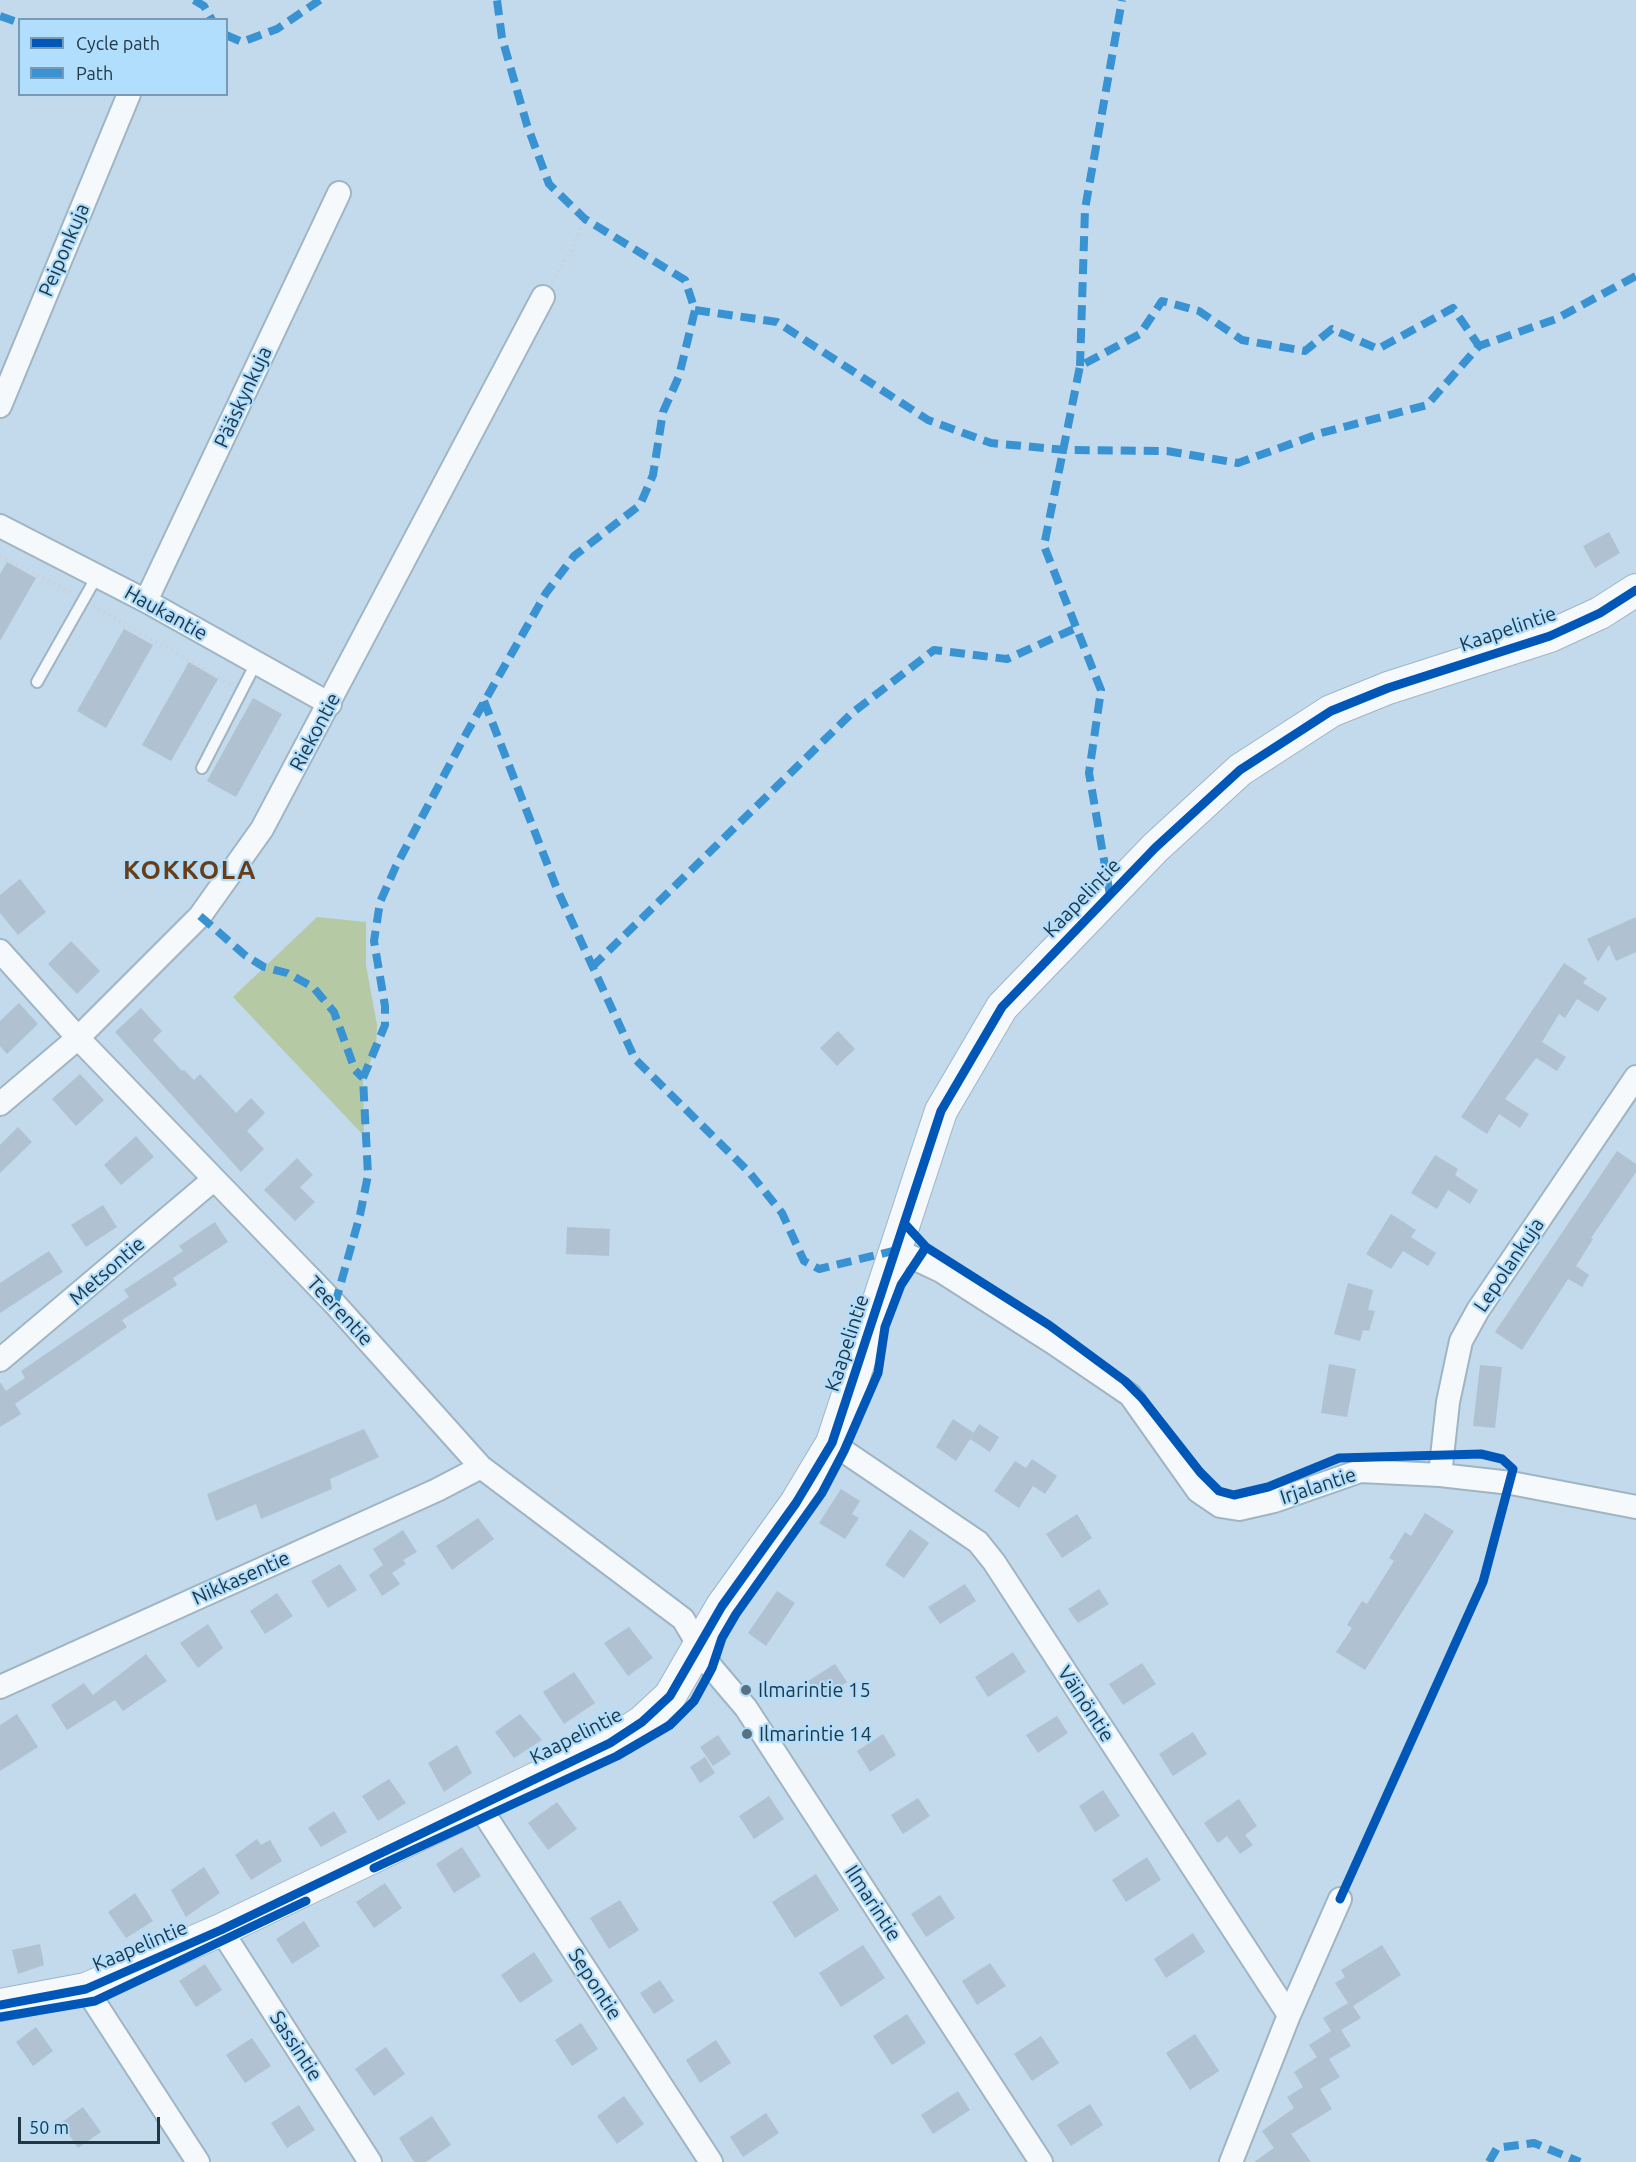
<!DOCTYPE html>
<meta charset="utf-8">
<style>
body{margin:0}
#map{position:relative;width:1636px;height:2162px;overflow:hidden;background:#c2daec;font-family:Ubuntu,sans-serif}
canvas{display:block}
.legend{position:absolute;left:18px;top:18px;width:210px;height:78px;box-sizing:border-box;background:#b1defd;border:2px solid #779bb4;margin:0;padding:8px 10px;list-style:none;font-size:18px;color:#203746}
.legend li{display:flex;align-items:center;gap:12px;height:30px}
.legend b{width:30px;border:2px solid #779bb4}
.scale{position:absolute;left:18px;top:2117px;width:142px;height:27px;box-sizing:border-box;border:3px solid #203746;border-top:0;padding-left:8px;font-size:18px;line-height:21px;white-space:nowrap;color:#203746;-webkit-text-stroke:4px #b1defd;paint-order:stroke}
</style>
<div id="map">
<canvas width="1636" height="2162"></canvas>
<ul class="legend">
<li><b style="height:8px;background:#0057b8"></b>Cycle path</li>
<li><b style="height:8px;background:#3992d2"></b>Path</li>
</ul>
<div class="scale">50 m</div>
</div>
<script>
const ctx = document.querySelector('canvas').getContext('2d');
ctx.lineJoin = 'round';
function fill(path, color) { ctx.fillStyle = color; ctx.fill(path, 'evenodd'); }
const shape = rows => new Path2D(rows.map(r => 'M' + r).join(''));
function strokePath(path, color, width, dash) { ctx.strokeStyle = color; ctx.lineWidth = width; ctx.lineCap = dash ? 'butt' : 'round'; ctx.setLineDash(dash || []); ctx.stroke(path); }
function label(font, color, halo, rows, align = 'center') {
  ctx.font = font + ' Ubuntu,sans-serif'; ctx.lineWidth = 4.5; ctx.setLineDash([]); ctx.textBaseline = 'middle'; ctx.strokeStyle = halo; ctx.fillStyle = color; for (const [text, x, y, turn = 0] of rows) {
    ctx.save(); ctx.translate(x, y); ctx.rotate((+turn || 0) * Math.PI / 180); ctx.textAlign = isNaN(turn) ? turn : align; if (halo) ctx.strokeText(text, 0, 0); ctx.fillText(text, 0, 0); ctx.restore();
  }
}
const green = shape([
 [317,917,366,922,366,965,377,1025,376,1048,363,1078,364,1136,233,997]
]);
const building = shape([
 [1609,532,1620,553,1595,568,1583,546],
 [7,562,36,578,0,641,0,574],
 [124,629,153,645,106,728,77,711],
 [189,662,218,679,171,761,142,745],
 [253,698,282,714,236,797,207,781],
 [20,879,46,912,18,935,0,913,0,895],
 [1636,917,1636,952,1616,961,1609,945,1598,962,1587,939],
 [71,941,100,971,77,994,48,964],
 [1564,963,1587,978,1583,983,1607,998,1598,1012,1577,999,1565,1018,1559,1014,1542,1042,1566,1057,1557,1071,1536,1058,1505,1099,1529,1114,1520,1128,1499,1114,1487,1134,1461,1117],
 [19,1003,38,1024,7,1054,0,1046,0,1021],
 [141,1008,162,1031,153,1040,182,1071,184,1070,194,1080,200,1074,236,1113,251,1098,265,1113,247,1131,264,1149,241,1172,115,1032],
 [838,1031,855,1049,837,1066,820,1048],
 [80,1074,104,1100,76,1126,52,1099],
 [18,1127,32,1142,0,1173,0,1145],
 [136,1136,154,1157,121,1185,104,1165],
 [1617,1151,1636,1164,1636,1172,1591,1238,1593,1239,1576,1266,1589,1275,1582,1287,1568,1279,1522,1350,1495,1332],
 [1435,1155,1458,1169,1455,1175,1478,1190,1470,1204,1448,1190,1437,1209,1411,1193],
 [297,1158,313,1175,300,1187,315,1202,295,1221,264,1190],
 [103,1205,117,1227,86,1247,71,1225],
 [1391,1214,1416,1230,1411,1237,1436,1253,1428,1266,1403,1251,1391,1269,1366,1254],
 [215,1222,228,1242,173,1278,177,1285,122,1320,127,1327,15,1404,21,1414,0,1427,0,1382,6,1391,25,1378,21,1371,129,1297,124,1290,183,1251,179,1246],
 [567,1227,610,1229,609,1256,566,1254],
 [49,1251,63,1272,0,1313,0,1283],
 [1348,1283,1373,1290,1368,1310,1375,1311,1369,1331,1363,1330,1360,1341,1334,1334],
 [1329,1364,1356,1369,1347,1417,1321,1413],
 [1480,1365,1502,1367,1495,1428,1473,1426],
 [953,1419,974,1433,956,1461,936,1447],
 [979,1424,999,1437,990,1452,970,1439],
 [364,1429,379,1457,330,1479,332,1489,261,1519,256,1504,216,1521,207,1494],
 [1032,1459,1057,1476,1045,1494,1033,1486,1019,1508,994,1491,1015,1461,1026,1468],
 [841,1489,860,1501,852,1514,859,1518,845,1539,819,1523],
 [1425,1513,1454,1531,1365,1670,1336,1652,1352,1628,1347,1625,1362,1601,1367,1604,1394,1561,1389,1558,1405,1532,1411,1536],
 [1077,1514,1092,1538,1062,1558,1046,1534],
 [478,1518,494,1539,452,1570,436,1546],
 [910,1529,929,1543,904,1578,885,1565],
 [403,1530,417,1552,403,1560,406,1564,392,1573,400,1584,382,1596,369,1575,383,1565,373,1549],
 [340,1564,357,1590,328,1608,311,1581],
 [965,1584,976,1601,940,1624,928,1607],
 [1099,1589,1109,1604,1078,1623,1068,1609],
 [777,1591,795,1603,766,1646,748,1633],
 [277,1593,293,1616,265,1634,250,1611],
 [208,1624,223,1648,198,1668,180,1643],
 [629,1627,653,1658,628,1676,604,1643],
 [1013,1652,1026,1672,988,1697,975,1677],
 [146,1654,167,1681,123,1711,115,1700,67,1730,51,1705,84,1683,93,1695],
 [1142,1663,1156,1684,1123,1705,1109,1684],
 [835,1664,847,1682,820,1699,808,1681],
 [574,1672,595,1703,564,1724,543,1692],
 [17,1714,38,1747,0,1771,0,1725],
 [520,1714,542,1740,514,1758,495,1732],
 [1057,1716,1068,1733,1038,1753,1026,1735],
 [1193,1732,1207,1754,1173,1776,1159,1754],
 [883,1734,896,1755,870,1772,857,1751],
 [718,1735,731,1754,713,1766,700,1747],
 [457,1745,472,1773,444,1792,428,1763],
 [705,1757,715,1773,700,1783,690,1767],
 [389,1779,406,1803,378,1821,362,1796],
 [1103,1790,1120,1816,1095,1832,1079,1806],
 [769,1796,784,1819,754,1839,739,1816],
 [918,1798,930,1816,903,1834,891,1815],
 [1239,1799,1257,1826,1245,1835,1253,1845,1240,1854,1227,1836,1218,1843,1204,1823],
 [557,1802,577,1829,548,1850,528,1823],
 [334,1811,347,1832,321,1847,308,1828],
 [257,1839,261,1845,270,1840,282,1861,251,1880,235,1855],
 [462,1847,481,1876,454,1893,436,1864],
 [1147,1857,1161,1880,1126,1902,1112,1880],
 [204,1867,220,1893,186,1917,171,1890],
 [816,1874,839,1910,795,1938,772,1902],
 [385,1883,402,1908,374,1928,356,1902],
 [135,1893,153,1921,126,1938,108,1912],
 [940,1895,955,1918,926,1937,911,1914],
 [620,1900,639,1930,609,1949,590,1918],
 [304,1921,320,1946,292,1964,276,1939],
 [1193,1933,1205,1952,1166,1978,1154,1959],
 [40,1944,44,1965,18,1974,12,1950],
 [863,1945,885,1978,841,2007,819,1973],
 [1382,1945,1401,1975,1353,2006,1361,2018,1341,2030,1351,2046,1329,2059,1340,2077,1320,2089,1332,2109,1291,2134,1311,2162,1254,2162,1274,2148,1262,2131,1294,2108,1287,2097,1303,2087,1294,2072,1317,2057,1309,2045,1331,2031,1323,2018,1348,2003,1335,1983,1345,1977,1341,1970],
 [534,1952,553,1981,520,2003,501,1975],
 [990,1963,1006,1986,977,2005,962,1981],
 [205,1964,222,1990,196,2007,179,1981],
 [660,1980,674,2001,654,2014,640,1993],
 [907,2014,926,2043,892,2065,873,2036],
 [581,2023,598,2049,572,2066,555,2040],
 [36,2027,53,2051,33,2066,16,2042],
 [1195,2034,1219,2071,1190,2090,1166,2053],
 [1041,2036,1059,2063,1032,2081,1014,2054],
 [252,2038,271,2066,245,2083,226,2055],
 [716,2040,731,2063,700,2083,686,2060],
 [386,2047,405,2074,374,2096,355,2069],
 [958,2091,970,2110,933,2134,921,2115],
 [624,2096,644,2124,617,2144,597,2116],
 [1090,2104,1103,2125,1071,2146,1057,2125],
 [299,2105,315,2130,287,2148,271,2123],
 [83,2107,101,2132,78,2148,61,2123],
 [766,2113,779,2133,743,2157,730,2137],
 [432,2116,451,2145,426,2162,414,2162,399,2138]
]);
const path = shape([
 [552,282,571,251,585,219],
 [0,556,71,593],
 [93,606,230,684]
]);
const lane = shape([
 [37,682,97,576],
 [202,768,256,663]
]);
const street = shape([
 [0,406,129,94],
 [0,526,146,601,330,704],
 [146,601,339,193],
 [0,951,78,1038,335,1304,481,1467,683,1619,712,1668,746,1708,1041,2162],
 [0,1104,78,1038,200,916,262,829,543,297],
 [897,1250,941,1271,1052,1342,1130,1395,1198,1491,1220,1506,1239,1509,1274,1501,1360,1471,1440,1475,1511,1483,1636,1507],
 [0,1360,213,1180],
 [832,1443,978,1542,994,1562,1289,2015],
 [1440,1475,1448,1402,1461,1341,1478,1310,1636,1077],
 [0,1687,437,1490,481,1467],
 [479,1806,711,2162],
 [221,1930,370,2162],
 [86,1989,198,2162],
 [1231,2162,1289,2015,1340,1899]
]);
const secondary = shape([
 [0,2005,86,1989,221,1930,610,1743,642,1722,670,1696,722,1606,796,1503,832,1443,941,1111,1002,1007,1155,848,1240,770,1331,711,1388,688,1550,636,1600,613,1636,590]
]);
const quiet = shape([
 [194,0,204,6,212,20],
 [0,16,20,23],
 [226,35,242,42,277,29,320,0],
 [695,310,777,322,928,420,991,443,1065,450,1167,451,1238,463,1321,433,1427,405,1479,346,1556,319,1636,276],
 [1080,366,1085,209,1122,0],
 [484,701,557,889,635,1059,749,1172,782,1213,804,1261,819,1269,897,1250],
 [1110,895,1089,773,1101,690,1044,546,1080,366,1140,334,1162,301,1199,311,1242,340,1305,351,1332,329,1378,349,1453,308,1479,346],
 [200,916,246,956,264,967,287,973,313,987,334,1012,355,1070,363,1078],
 [592,967,852,713,934,650,1007,659,1076,628],
 [335,1304,360,1215,368,1175,363,1078,385,1025,385,1006,374,941,380,902,396,866,466,734,546,593,574,556,640,505,653,475,663,412,679,376,695,310,685,280,585,219,549,184,527,125,502,38,497,0],
 [1489,2162,1497,2148,1534,2143,1580,2162]
]);
const cycleway = shape([
 [926,1247,1049,1325,1125,1381,1142,1398,1200,1472,1219,1491,1234,1495,1268,1487,1339,1458,1481,1454,1502,1459,1513,1469,1483,1582,1340,1899],
 [374,1868,617,1756,670,1725,694,1701,712,1668,722,1638,736,1614,822,1493,844,1451,878,1373,885,1327,901,1285,926,1247,905,1224],
 [0,2005,86,1989,221,1930,610,1743,642,1722,670,1696,722,1606,796,1503,832,1443,941,1111,1002,1007,1155,848,1240,770,1331,711,1388,688,1550,636,1600,613,1636,590],
 [0,2017,95,2001,306,1901]
]);
const markers = [
 [746,1690,6,"#597080"],
 [747,1734,6,"#597080"]
];
const streetNames = [
 ["Peiponkuja",64,250,-67],
 ["Pääskynkuja",243,397,-65],
 ["Haukantie",166,613,29],
 ["Kaapelintie",1508,629,-19],
 ["Riekontie",315,732,-62],
 ["Kaapelintie",1082,898,-46],
 ["Lepolankuja",1509,1265,-56],
 ["Metsontie",107,1271,-41],
 ["Teerentie",340,1311,47],
 ["Kaapelintie",847,1343,-72],
 ["Irjalantie",1318,1486,-18],
 ["Nikkasentie",241,1578,-24],
 ["Väinöntie",1086,1704,57],
 ["Kaapelintie",576,1736,-27],
 ["Ilmarintie",873,1903,57],
 ["Kaapelintie",140,1946,-23],
 ["Sepontie",595,1984,57],
 ["Sassintie",296,2046,57]
];
const poiNames = [
 ["Ilmarintie 15",758,1690],
 ["Ilmarintie 14",759,1734]
];
const districtNames = [
 ["KOKKOLA",190,870]
];
fill(green, '#b5caa4');
fill(building, '#b0c1d2');
strokePath(lane, '#a0b5c4', 14);
strokePath(street, '#a0b5c4', 26);
strokePath(secondary, '#a0b5c4', 34);
strokePath(path, '#cad2d8', 4, [1.5, 4.5]);
strokePath(lane, '#f6f9fc', 10);
strokePath(street, '#f6f9fc', 22);
strokePath(secondary, '#f6f9fc', 32);
strokePath(quiet, '#3992d2', 8, [15, 8]);
strokePath(cycleway, '#0057b8', 9);
for (const [x, y, r, color] of markers) { const dot = new Path2D(); dot.arc(x, y, r, 0, 2 * Math.PI); ctx.fillStyle = color; ctx.fill(dot); strokePath(dot, '#b1defd', 2); }
label('20px', '#203746', '#b1defd', streetNames);
label('20px', '#203746', '#b1defd', poiNames, 'left');
ctx.letterSpacing = '1.5px';
label('bold 26px', '#693d17', '#b1defd', districtNames);
ctx.letterSpacing = '0px';
</script>
